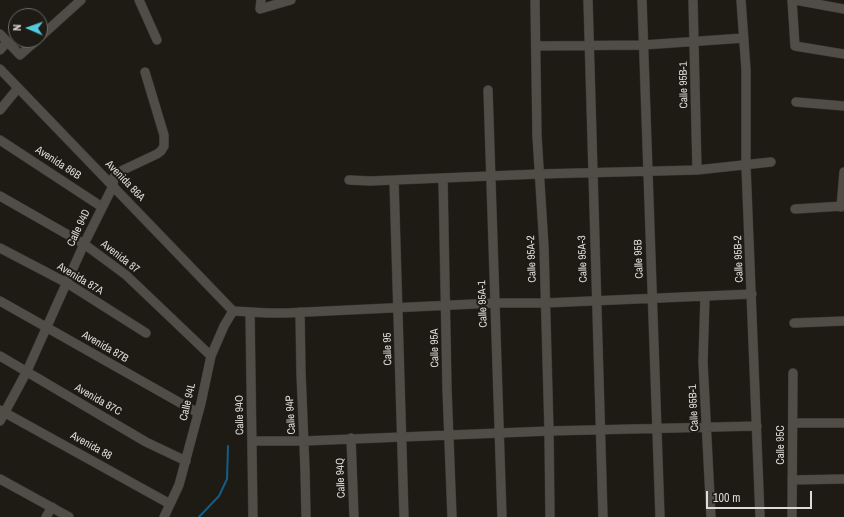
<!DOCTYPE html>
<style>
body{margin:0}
#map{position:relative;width:844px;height:517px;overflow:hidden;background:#1e1b15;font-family:"Archivo Narrow",sans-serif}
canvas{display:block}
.north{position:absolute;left:8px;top:8px;width:40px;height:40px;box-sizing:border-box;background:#1e1b15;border:1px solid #6b6863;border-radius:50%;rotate:272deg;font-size:11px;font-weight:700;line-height:16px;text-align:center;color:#dedcd8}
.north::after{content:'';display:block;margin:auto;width:14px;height:18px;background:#53cadc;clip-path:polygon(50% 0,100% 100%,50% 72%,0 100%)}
.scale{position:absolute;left:706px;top:491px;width:106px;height:18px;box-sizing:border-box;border:2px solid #dedcd8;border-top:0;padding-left:5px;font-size:12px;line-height:14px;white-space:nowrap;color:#dedcd8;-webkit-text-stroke:3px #1e1b15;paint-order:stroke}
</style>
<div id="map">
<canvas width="844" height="517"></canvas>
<div class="north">N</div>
<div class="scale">100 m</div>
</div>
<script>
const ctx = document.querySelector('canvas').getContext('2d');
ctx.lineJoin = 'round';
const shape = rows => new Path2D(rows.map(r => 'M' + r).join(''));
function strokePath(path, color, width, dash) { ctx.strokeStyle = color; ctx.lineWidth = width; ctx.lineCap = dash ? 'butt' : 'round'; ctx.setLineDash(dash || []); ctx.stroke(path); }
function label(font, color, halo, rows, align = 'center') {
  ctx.font = font + ' "Archivo Narrow",sans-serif'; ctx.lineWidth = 4; ctx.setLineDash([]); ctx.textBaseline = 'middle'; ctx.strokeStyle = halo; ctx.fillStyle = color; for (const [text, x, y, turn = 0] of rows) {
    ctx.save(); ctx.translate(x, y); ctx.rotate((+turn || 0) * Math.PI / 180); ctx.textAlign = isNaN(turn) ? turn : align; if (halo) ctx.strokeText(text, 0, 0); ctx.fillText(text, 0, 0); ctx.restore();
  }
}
const stream = shape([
 [199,517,219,496,227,479,228,446]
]);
const minor = shape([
 [139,0,157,40],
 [261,0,260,9,291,0],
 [535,0,537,136,544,247,549,431,550,517],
 [588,0,603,517],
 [642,0,660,517],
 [693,0,697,170],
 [741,0,746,70,746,166,760,517],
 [792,0,795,46,844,54],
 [795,0,844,9],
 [0,34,20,55,37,40],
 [40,37,81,0],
 [536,46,643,45,744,38],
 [0,50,7,42],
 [0,69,233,311],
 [488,90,502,517],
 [796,102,844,106],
 [0,110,18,88],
 [0,140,102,207],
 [443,178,447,389,452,517],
 [349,180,370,181,539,174,697,170,771,162],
 [394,180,404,517],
 [0,196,84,244,126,275,211,356],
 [841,207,844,172],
 [795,209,844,206],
 [0,248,67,283,146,333],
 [705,297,703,362,711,517],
 [0,301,198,413],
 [250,312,253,517],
 [300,312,301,373,305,469,306,517],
 [794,323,844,321],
 [0,356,146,442,186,461],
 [0,410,170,504],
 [0,421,27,371,84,244,113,186,114,177,123,170,157,154,161,151,164,146,164,135,145,72],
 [793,423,844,423],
 [351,438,354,517],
 [252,441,304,441,549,431,757,426],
 [0,479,69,517],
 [792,480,844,479],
 [46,517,52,507],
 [164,517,179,485,201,403,211,356,224,326,233,311,268,313,286,313,495,303,545,303,752,294],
 [792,517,793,373]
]);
const streetNames = [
 ["Calle 95B-1",684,85,-91],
 ["Avenida 86B",58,163,33],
 ["Avenida 86A",125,181,46],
 ["Calle 94D",79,228,-65],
 ["Avenida 87",120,257,38],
 ["Calle 95A-2",532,259,-92],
 ["Calle 95A-3",583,259,-92],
 ["Calle 95B",639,259,-92],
 ["Calle 95B-2",739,259,-92],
 ["Avenida 87A",80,279,31],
 ["Calle 95A-1",483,304,-92],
 ["Avenida 87B",105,347,30],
 ["Calle 95A",435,348,-91],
 ["Calle 95",388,349,-91],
 ["Avenida 87C",98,400,30],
 ["Calle 94L",188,402,-77],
 ["Calle 95B-1",694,408,-93],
 ["Calle 94O",240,415,-91],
 ["Calle 94P",291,415,-93],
 ["Calle 95C",781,445,-90],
 ["Avenida 88",91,446,29],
 ["Calle 94Q",341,478,-92]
];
strokePath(stream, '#145c8a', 2);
strokePath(minor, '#373532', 10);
strokePath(minor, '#504c46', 9);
label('11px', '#dedcd8', '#1e1b15', streetNames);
</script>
